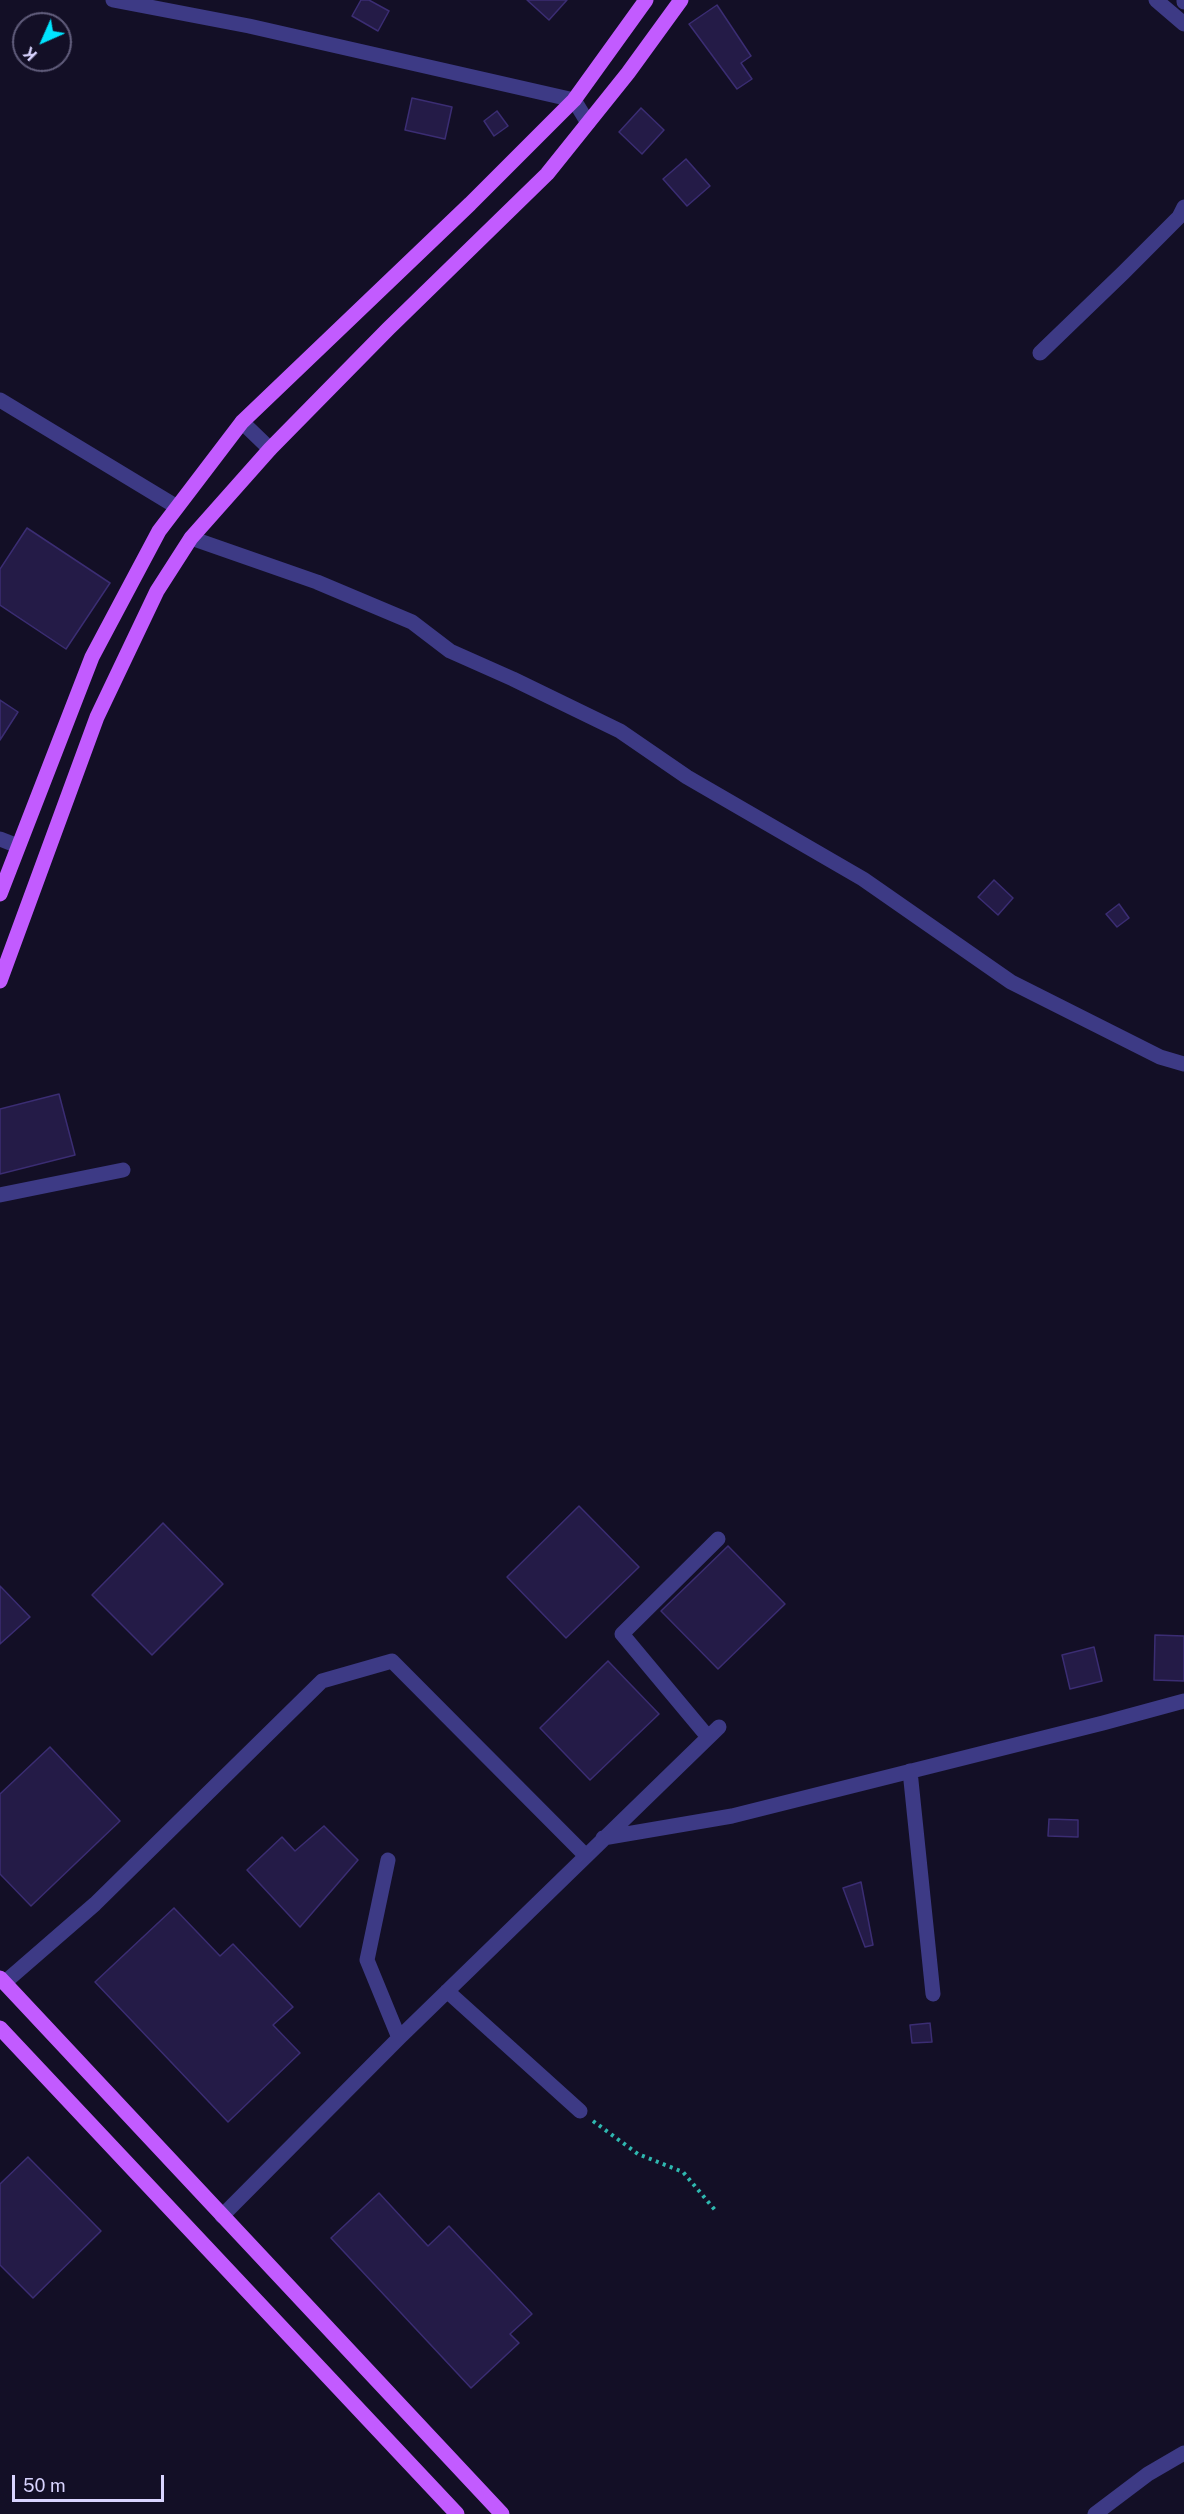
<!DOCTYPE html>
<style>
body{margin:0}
#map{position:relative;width:1184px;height:2514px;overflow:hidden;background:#130f26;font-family:"Public Sans",sans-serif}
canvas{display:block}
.north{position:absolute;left:12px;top:12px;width:60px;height:60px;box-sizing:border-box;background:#130f26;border:2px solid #625e7d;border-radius:50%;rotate:225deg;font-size:16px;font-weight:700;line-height:24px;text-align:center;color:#d9d4ff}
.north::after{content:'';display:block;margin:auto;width:21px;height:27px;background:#00e5ff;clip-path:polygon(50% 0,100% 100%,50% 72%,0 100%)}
.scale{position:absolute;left:12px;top:2475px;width:152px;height:27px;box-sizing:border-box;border:3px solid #d9d4ff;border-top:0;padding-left:8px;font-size:18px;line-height:21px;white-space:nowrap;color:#d9d4ff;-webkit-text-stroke:4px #130f26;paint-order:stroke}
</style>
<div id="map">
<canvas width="1184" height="2514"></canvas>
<div class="north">K</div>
<div class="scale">50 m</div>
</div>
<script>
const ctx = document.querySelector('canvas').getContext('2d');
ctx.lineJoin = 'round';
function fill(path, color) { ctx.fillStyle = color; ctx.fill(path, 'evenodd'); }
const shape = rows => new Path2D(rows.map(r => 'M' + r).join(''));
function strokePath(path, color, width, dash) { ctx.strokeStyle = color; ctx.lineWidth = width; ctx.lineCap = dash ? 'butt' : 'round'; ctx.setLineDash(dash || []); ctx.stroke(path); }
const building = shape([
 [361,0,369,0,389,11,378,31,352,16,361,0],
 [527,0,567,0,549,20,527,0],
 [717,5,751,56,741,63,752,79,737,89,689,24,717,5],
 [412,98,452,107,445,139,405,130,412,98],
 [641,108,664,130,642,154,619,132,641,108],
 [497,111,508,126,494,136,484,121,497,111],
 [686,159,710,186,687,206,663,179,686,159],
 [27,528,110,583,66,649,0,605,0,569,27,528],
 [0,700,18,712,0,740,0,700],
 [994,880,1013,898,998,915,978,897,994,880],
 [1119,904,1129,918,1117,927,1106,914,1119,904],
 [59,1094,75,1155,0,1174,0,1109,59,1094],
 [579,1506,639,1567,566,1638,507,1577,579,1506],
 [163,1523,223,1584,152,1655,92,1595,163,1523],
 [728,1546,785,1604,718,1669,661,1611,728,1546],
 [0,1586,30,1617,0,1644,0,1586],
 [1155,1635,1184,1636,1184,1681,1154,1680,1155,1635],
 [1094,1647,1102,1681,1070,1689,1062,1655,1094,1647],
 [608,1661,659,1714,590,1780,540,1728,608,1661],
 [50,1747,120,1821,31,1906,0,1874,0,1794,50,1747],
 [1049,1819,1078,1820,1078,1837,1048,1836,1049,1819],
 [324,1826,358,1860,300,1927,247,1870,282,1837,295,1851,324,1826],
 [861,1882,873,1945,865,1947,843,1888,861,1882],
 [174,1908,220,1956,233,1944,293,2007,273,2025,300,2053,228,2122,95,1982,174,1908],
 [930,2023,932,2042,912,2043,910,2025,930,2023],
 [28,2157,101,2231,33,2298,0,2265,0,2184,28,2157],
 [379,2193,428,2246,449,2226,532,2314,510,2334,519,2343,471,2388,331,2238,379,2193]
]);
const path = shape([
 [593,2121,638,2154,683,2172,715,2210]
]);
const minor = shape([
 [113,0,249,26,574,100,588,123],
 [1156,0,1184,24],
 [1184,0,1184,2],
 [1040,353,1123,273,1179,217,1184,207],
 [0,400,177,507],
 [242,422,270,449],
 [191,538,317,582,412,622,450,651,513,679,620,731,687,777,863,879,1011,982,1160,1057,1184,1064],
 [0,839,18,846],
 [0,1195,123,1170],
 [708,1737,622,1634,718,1539],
 [910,1771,933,1994],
 [603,1838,732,1816,1103,1723,1184,1701],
 [388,1860,367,1960,399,2038],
 [4,1983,95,1904,322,1681,392,1661,585,1855],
 [447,1991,580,2111],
 [222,2216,399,2038,719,1727],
 [1095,2514,1148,2474,1184,2453]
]);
const major = shape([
 [0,894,92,657,159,531,242,422,470,204,574,100,646,0],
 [0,981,97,717,157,591,191,538,270,449,388,329,547,174,628,73,681,0],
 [0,1978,502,2514],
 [0,2028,457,2514]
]);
fill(building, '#241b47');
strokePath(building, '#3b2d73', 1.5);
strokePath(path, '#2fb8b0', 4, [3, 4.5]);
strokePath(minor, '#3d3a85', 15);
strokePath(major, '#c25bff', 15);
</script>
